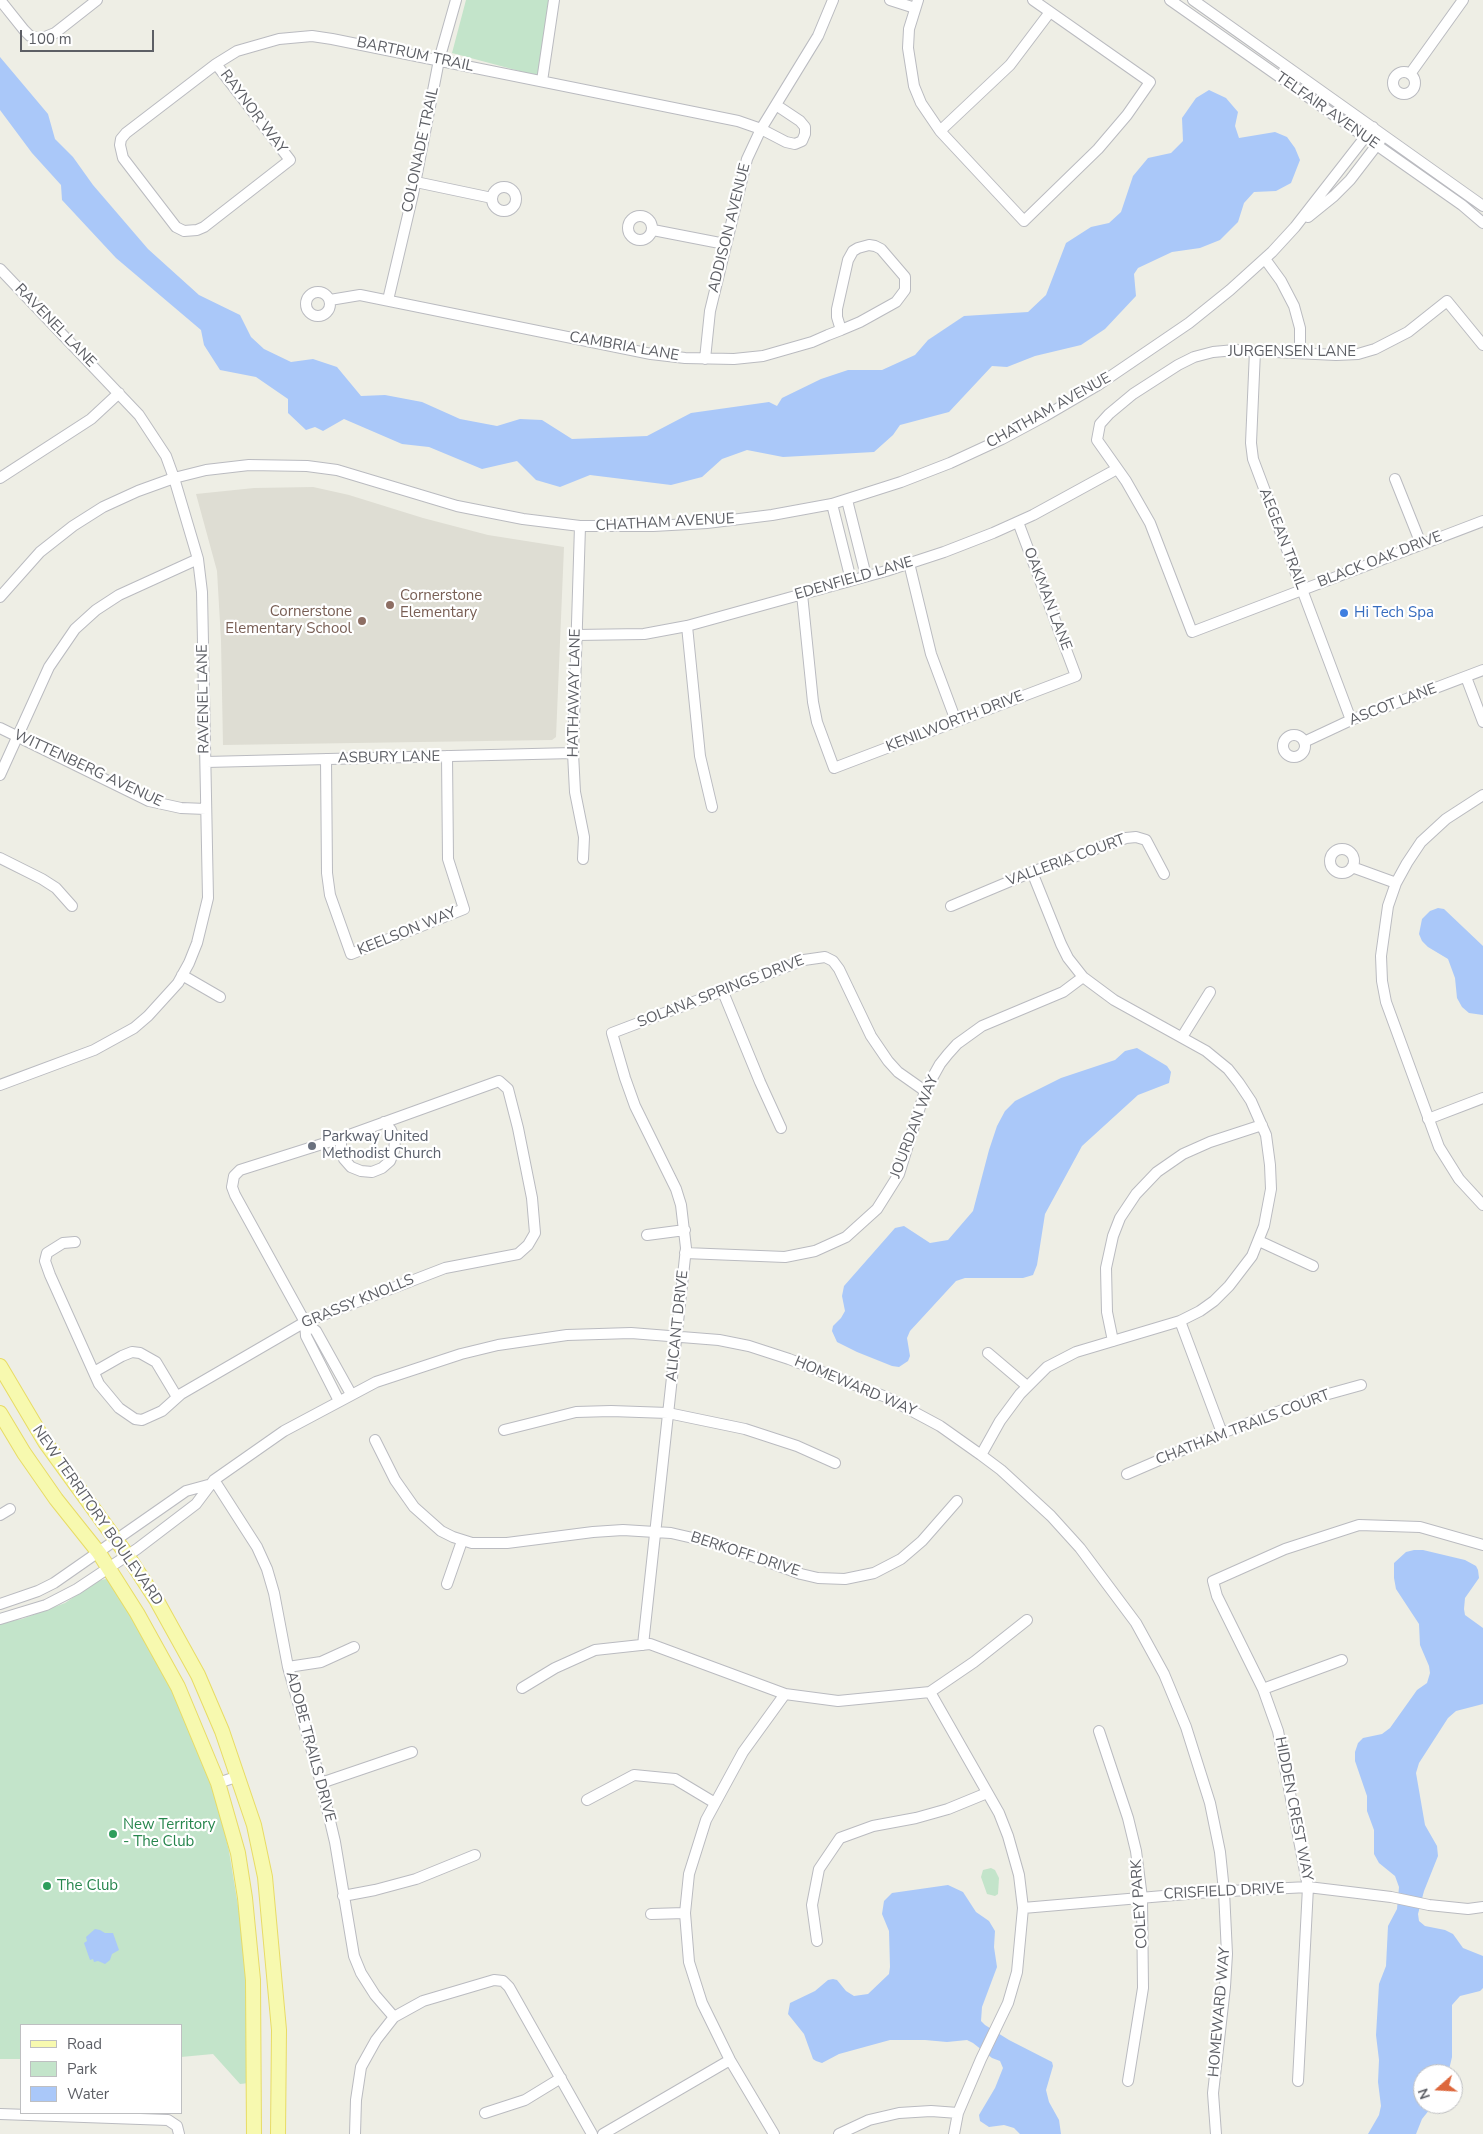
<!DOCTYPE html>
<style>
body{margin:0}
#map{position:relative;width:1483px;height:2134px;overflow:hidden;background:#eeeee5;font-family:"Nunito Sans",sans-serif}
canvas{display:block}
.legend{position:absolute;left:20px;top:2024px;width:162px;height:90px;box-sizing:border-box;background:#fff;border:1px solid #bebfc1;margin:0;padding:6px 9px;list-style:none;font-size:15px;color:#5d5f65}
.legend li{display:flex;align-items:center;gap:10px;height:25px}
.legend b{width:25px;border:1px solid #bebfc1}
.north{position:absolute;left:1413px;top:2064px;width:50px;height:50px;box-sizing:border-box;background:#fff;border:1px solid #bebfc1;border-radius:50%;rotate:251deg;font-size:14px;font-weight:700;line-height:20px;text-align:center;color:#5d5f65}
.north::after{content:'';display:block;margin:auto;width:18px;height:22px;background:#dd673c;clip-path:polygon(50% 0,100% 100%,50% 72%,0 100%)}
.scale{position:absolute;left:20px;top:30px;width:134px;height:22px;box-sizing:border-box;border:2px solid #5d5f65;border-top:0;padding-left:6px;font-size:15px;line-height:18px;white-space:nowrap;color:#5d5f65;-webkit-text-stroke:4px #fff;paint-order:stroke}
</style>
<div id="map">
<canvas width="1483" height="2134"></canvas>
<ul class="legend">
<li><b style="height:6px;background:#f7f9af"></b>Road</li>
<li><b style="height:14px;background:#c3e4ca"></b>Park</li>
<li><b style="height:14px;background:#aac8f9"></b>Water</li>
</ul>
<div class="north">N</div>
<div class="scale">100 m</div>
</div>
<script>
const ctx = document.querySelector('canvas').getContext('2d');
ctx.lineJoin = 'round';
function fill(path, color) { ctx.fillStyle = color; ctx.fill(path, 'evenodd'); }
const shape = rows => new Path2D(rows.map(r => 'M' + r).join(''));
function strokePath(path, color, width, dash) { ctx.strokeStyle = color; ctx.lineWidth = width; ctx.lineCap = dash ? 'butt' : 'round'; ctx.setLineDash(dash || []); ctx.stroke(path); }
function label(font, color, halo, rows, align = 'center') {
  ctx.font = font + ' "Nunito Sans",sans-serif'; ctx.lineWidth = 4.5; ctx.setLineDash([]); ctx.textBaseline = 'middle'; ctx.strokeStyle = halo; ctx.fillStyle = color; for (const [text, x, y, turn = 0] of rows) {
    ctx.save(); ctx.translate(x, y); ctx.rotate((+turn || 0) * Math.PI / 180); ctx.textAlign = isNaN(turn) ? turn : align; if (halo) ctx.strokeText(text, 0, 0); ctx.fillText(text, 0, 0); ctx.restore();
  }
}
const education = shape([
 [313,487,349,495,423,518,488,535,564,547,556,737,552,740,223,745,221,640,217,571,196,494,254,488]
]);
const green = shape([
 [466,0,550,0,538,76,452,53],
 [106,1579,112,1582,166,1677,204,1764,221,1817,229,1851,246,1954,249,2083,240,2084,213,2054,181,2057,181,2025,21,2025,21,2059,0,2059,0,1623,22,1619,65,1603,97,1581],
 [991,1868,995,1870,999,1878,998,1894,995,1896,987,1894,981,1877,983,1870]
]);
const water = shape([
 [0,57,48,114,55,139,73,157,93,185,148,249,199,295,240,315,251,337,264,349,291,362,313,359,337,367,361,396,385,395,422,402,460,419,497,426,520,419,542,420,572,439,647,436,691,413,769,402,777,406,782,398,821,379,848,370,882,370,915,355,928,340,964,316,1028,312,1046,295,1066,243,1091,227,1109,223,1121,212,1133,176,1148,158,1171,153,1183,141,1182,118,1196,98,1209,90,1226,98,1238,112,1235,126,1239,138,1275,132,1287,137,1295,148,1300,160,1291,183,1276,191,1254,192,1244,203,1238,222,1220,240,1200,248,1172,252,1138,268,1134,274,1136,296,1105,329,1081,345,1035,356,1007,367,992,366,949,412,900,425,893,435,874,452,783,457,747,450,722,459,702,477,671,485,590,475,560,487,536,480,517,461,482,469,429,447,402,444,344,419,323,431,315,427,306,430,288,413,288,399,256,377,220,370,204,345,201,330,116,258,62,200,61,185,32,153,0,110],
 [1438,908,1444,909,1483,946,1483,1015,1469,1013,1462,1007,1457,998,1455,978,1448,959,1428,947,1422,941,1419,934,1422,919,1430,911],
 [1137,1048,1167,1066,1171,1072,1169,1083,1138,1095,1082,1146,1045,1214,1037,1265,1033,1275,1023,1278,965,1278,956,1281,910,1331,907,1338,910,1356,908,1361,899,1367,892,1366,857,1352,837,1342,832,1331,833,1326,841,1318,845,1311,842,1296,844,1286,895,1228,904,1226,930,1243,948,1240,973,1211,989,1150,997,1126,1005,1111,1015,1101,1061,1078,1115,1060,1125,1051],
 [1414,1550,1423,1550,1465,1560,1476,1566,1478,1570,1479,1578,1465,1598,1464,1609,1465,1615,1483,1628,1483,1704,1456,1711,1448,1718,1419,1763,1416,1773,1425,1825,1437,1846,1438,1856,1424,1891,1418,1914,1419,1921,1425,1926,1445,1930,1453,1934,1463,1948,1483,1956,1483,1988,1480,1991,1460,1996,1452,2005,1452,2057,1448,2074,1423,2074,1423,2104,1434,2104,1422,2119,1416,2134,1368,2134,1379,2115,1381,2106,1378,2082,1379,2060,1376,2035,1379,1984,1386,1966,1388,1926,1397,1909,1399,1887,1395,1876,1379,1863,1374,1854,1374,1830,1367,1811,1367,1796,1355,1761,1355,1752,1358,1743,1363,1738,1382,1734,1390,1728,1417,1690,1427,1683,1430,1673,1429,1666,1420,1645,1419,1624,1396,1589,1394,1578,1394,1563,1406,1552],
 [948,1885,963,1892,976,1912,989,1921,995,1931,994,1947,997,1967,982,2007,981,2021,985,2025,1009,2040,1052,2062,1053,2066,1046,2090,1049,2102,1059,2120,1061,2134,1020,2134,1014,2128,1004,2125,989,2127,980,2121,979,2115,995,2088,1003,2068,1000,2061,992,2058,973,2043,967,2040,947,2042,925,2040,890,2040,839,2054,822,2063,816,2061,813,2059,804,2034,788,2014,790,2003,815,1991,828,1980,833,1979,837,1980,846,1991,854,1996,868,1994,889,1974,890,1967,889,1931,882,1914,884,1901,892,1893],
 [95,1929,100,1930,105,1933,113,1933,119,1950,112,1954,110,1960,105,1964,98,1961,94,1962,93,1959,90,1960,84,1943,87,1941,86,1937]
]);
const minor = shape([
 [0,0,24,30,30,36,40,39,55,33,97,0],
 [890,0,915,8],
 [918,0,909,29,908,48,914,86,921,103,940,131,1024,221,1098,149,1127,115,1150,82,1033,0],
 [1170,0,1462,205,1483,223],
 [1193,0,1483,206],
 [216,64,290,160,204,227,197,230,184,231,176,227,123,158,120,145,121,139,126,133,216,64,237,51,279,39,312,36,332,39,738,121,761,129,786,142,795,144,802,141,805,134,805,127,800,121,776,105],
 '1393 83a11 11 0 1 1 22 0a11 11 0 1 1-22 0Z',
 [1410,74,1463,0],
 [542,81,554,0],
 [940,131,1010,65,1050,12],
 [416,182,492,198],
 '492 199a12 12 0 1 1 24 0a12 12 0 1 1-24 0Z',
 '628 228a12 12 0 1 1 24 0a12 12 0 1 1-24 0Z',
 [1308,217,1334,196,1350,180,1380,141],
 [653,230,725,244],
 [1265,259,1281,281,1294,306,1300,328,1300,353],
 [0,269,139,415,166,456,174,478,198,559,202,592,208,898,197,943,189,963,178,983,148,1016,134,1028,94,1050,0,1085],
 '306 304a12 12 0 1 1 24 0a12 12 0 1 1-24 0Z',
 [330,300,360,295,651,354,685,358,734,359,763,356,812,342,828,335,841,330,860,322,896,302,905,290,905,277,881,249,875,246,869,245,858,248,853,251,848,260,837,309,837,317,841,330],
 [388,300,413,194,439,60,456,0],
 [1483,345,1447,301,1408,332,1375,349,1358,354,1336,355,1235,350,1213,352,1194,357,1178,365,1133,394,1109,414,1100,424,1097,440,1126,481,1150,523,1192,632,1483,521],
 [1255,351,1251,443,1253,459,1351,720],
 [705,359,710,311,747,159,761,129,818,36,833,0],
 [0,478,91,419,119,393],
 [1395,479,1421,544],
 [847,500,866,576],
 [832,504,851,580],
 [580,526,573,753,575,792,584,837,583,859],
 [909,563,931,654,956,721],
 [802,594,813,702,817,722,834,768,1076,676,1018,522],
 [0,597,40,552,73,526,103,507,138,491,174,478,206,470,249,465,307,466,337,470,457,506,523,519,580,526,653,526,707,523,772,515,832,504,901,482,950,463,1002,439,1045,416,1098,385,1189,323,1230,290,1272,252,1295,227,1373,127],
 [687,626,700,756,712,807],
 [576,635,644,634,687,626,886,571,944,552,993,533,1033,515,1117,469],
 [1466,677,1483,722],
 [0,728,149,801,181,808,206,809],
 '1283 746a11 11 0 1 1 22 0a11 11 0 1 1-22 0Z',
 [1304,742,1351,720,1483,670],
 [326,759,327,873,330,895,351,954,464,909,448,859,447,756],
 [206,762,573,753],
 [0,775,49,667,75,629,96,610,119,595,198,559],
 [1483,795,1446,819,1421,842,1407,863,1396,883,1388,906,1381,956,1382,981,1386,1002,1439,1147,1459,1179,1483,1205],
 '1330 861a12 12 0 1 1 24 0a12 12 0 1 1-24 0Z',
 [0,858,42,879,56,888,72,906],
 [1352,867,1396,883],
 [951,906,1032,872,1126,838,1136,837,1146,840,1164,874],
 [182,975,220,997],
 [723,992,760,1082,781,1128],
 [1182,1037,1210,992],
 [1428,1119,1483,1098],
 [341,1138,341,1149,344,1159,351,1167,361,1171,372,1172,382,1168,390,1161,394,1151,395,1140,391,1130,384,1122],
 [647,1235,685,1230],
 [1259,1241,1313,1266],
 [75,1242,63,1243,47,1253,45,1261,50,1275,99,1384,119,1408,135,1419,142,1420,162,1411,181,1394,305,1322,445,1268,518,1254,528,1245,535,1233,532,1198,518,1128,508,1089,499,1081,341,1138,240,1170,234,1176,232,1187,235,1195,305,1322,316,1331,351,1394],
 [685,1253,785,1257,815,1251,846,1237,877,1209,899,1174,925,1091,940,1064,948,1054,957,1044,982,1026,1063,992,1083,977],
 [1180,1321,1222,1433],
 [305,1322,306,1336,339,1401],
 [1113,1341,1107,1312,1106,1268,1113,1236,1120,1218,1136,1194,1157,1172,1183,1154,1210,1142,1262,1125],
 [988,1353,1027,1386],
 [94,1372,122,1356,132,1352,140,1353,156,1362,177,1397],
 [504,1430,576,1412,611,1411,668,1413,745,1429,797,1446,835,1463],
 [375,1440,395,1480,414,1507,441,1531,453,1537,472,1543,507,1543,593,1532,623,1530,671,1533,719,1544,801,1574,818,1578,845,1579,874,1573,901,1559,922,1541,957,1501],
 [981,1455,1000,1421,1020,1394,1047,1367,1076,1352,1180,1321,1200,1311,1214,1301,1229,1286,1252,1256,1264,1226,1271,1189,1270,1165,1266,1135,1251,1101,1239,1083,1228,1069,1206,1051,1114,1000,1083,977,1068,958,1061,944,1032,872],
 [1127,1474,1222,1433,1314,1398,1361,1385],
 [214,1480,257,1547,267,1569,274,1593,288,1667,321,1783,335,1842,354,1956,361,1973,375,1995,394,2017],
 [0,1515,10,1509],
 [447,1584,462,1541],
 [0,1604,38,1591,54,1583,186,1491,208,1485],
 [0,1619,46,1605,77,1589,137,1549,196,1504,214,1480,284,1431,376,1382,461,1354,498,1345,567,1335,631,1333,719,1340,749,1346,789,1359,886,1397,940,1426,981,1455,1001,1470,1051,1516,1080,1548,1136,1623,1164,1674,1186,1727,1210,1803,1220,1852,1224,1891,1227,1954,1225,1987,1213,2093,1216,2134],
 [643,1645,686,1248,681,1205,676,1189,635,1106,625,1078,612,1033,804,960,825,957,833,961,839,969,871,1036,888,1061,898,1072,925,1091],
 [288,1667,321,1662,354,1647],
 [522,1688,555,1668,595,1650,650,1644,785,1694,838,1701,930,1692,974,1662,1027,1620],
 [1263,1689,1342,1660],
 [930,1692,999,1813,1008,1836,1019,1875,1023,1908,1017,1972,1008,2003,981,2059,958,2113,954,2134],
 [1099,1731,1128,1818,1136,1851,1142,1898,1143,1988,1128,2081],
 [218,1783,239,1776],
 [321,1783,412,1752],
 [587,1800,634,1775,675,1779,715,1803],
 [343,1896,375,1890,416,1879,475,1855],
 [1023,1908,1210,1892,1308,1887,1391,1897,1429,1905,1468,1909,1483,1907],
 [651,1914,685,1913],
 [817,1941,812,1905,819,1869,840,1838,873,1826,916,1818,948,1809,987,1793],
 [1298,2081,1308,1887,1278,1731,1263,1689,1217,1596,1213,1581,1285,1549,1359,1525,1420,1527,1483,1545],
 [485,2113,525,2100,561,2078],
 [0,2114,168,2120,177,2126,179,2134],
 [355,2134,356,2100,361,2067,376,2040,394,2017,423,2001,494,1980,503,1981,509,1987,592,2134],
 [603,2134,730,2060],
 [774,2134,730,2060,702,2003,689,1962,685,1913,689,1874,706,1820,743,1752,785,1694],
 [839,2134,869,2120,899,2113,931,2111,958,2113]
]);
const major = shape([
 [0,1366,45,1442,127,1555,157,1601,198,1675,222,1731,254,1825,265,1877,279,2030,278,2134],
 [0,1413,24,1453,56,1499,99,1553,137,1613,178,1687,218,1783,238,1853,245,1898,253,1980,254,2134]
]);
const markers = [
 [390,605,5,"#8d6e63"],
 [1344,613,5,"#3f7fe0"],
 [362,621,5,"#8d6e63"],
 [312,1146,5,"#6b7280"],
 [113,1834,5,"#2e9e5b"],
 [47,1886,5,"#2e9e5b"]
];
const streetNames = [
 ["BARTRUM TRAIL",415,55,12],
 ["TELFAIR AVENUE",1327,111,35],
 ["RAYNOR WAY",253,112,53],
 ["COLONADE TRAIL",421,150,-78],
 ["ADDISON AVENUE",730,228,-76],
 ["RAVENEL LANE",55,326,46],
 ["CAMBRIA LANE",624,347,10],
 ["JURGENSEN LANE",1292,352],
 ["CHATHAM AVENUE",1049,411,-29],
 ["CHATHAM AVENUE",665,523,-3],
 ["AEGEAN TRAIL",1282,539,69],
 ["BLACK OAK DRIVE",1380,560,-21],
 ["EDENFIELD LANE",854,579,-16],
 ["OAKMAN LANE",1047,599,69],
 ["HATHAWAY LANE",575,693,-89],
 ["RAVENEL LANE",204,699,-91],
 ["ASCOT LANE",1393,705,-21],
 ["KENILWORTH DRIVE",955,722,-21],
 ["ASBURY LANE",389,758,-1],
 ["WITTENBERG AVENUE",88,769,25],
 ["VALLERIA COURT",1066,861,-20],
 ["KEELSON WAY",407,932,-22],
 ["SOLANA SPRINGS DRIVE",721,992,-21],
 ["JOURDAN WAY",915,1127,-69],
 ["GRASSY KNOLLS",358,1302,-22],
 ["ALICANT DRIVE",678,1326,-84],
 ["HOMEWARD WAY",855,1387,23],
 ["CHATHAM TRAILS COURT",1243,1428,-21],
 ["NEW TERRITORY BOULEVARD",97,1516,55],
 ["BERKOFF DRIVE",745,1555,18],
 ["ADOBE TRAILS DRIVE",310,1747,75],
 ["HIDDEN CREST WAY",1293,1809,79],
 ["CRISFIELD DRIVE",1224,1892,-3],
 ["COLEY PARK",1140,1904,-94],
 ["HOMEWARD WAY",1220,2012,-85]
];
const educationNames = [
 ["Cornerstone",400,596],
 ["Elementary",400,613],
 ["Cornerstone",352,612,"right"],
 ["Elementary School",352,629,"right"]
];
const shopNames = [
 ["Hi Tech Spa",1354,613]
];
const worshipNames = [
 ["Parkway United",322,1137],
 ["Methodist Church",322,1154]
];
const leisureNames = [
 ["New Territory",123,1825],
 ["- The Club",123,1842],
 ["The Club",57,1886]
];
fill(education, '#deddd3');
fill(green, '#c3e4ca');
fill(water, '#aac8f9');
strokePath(minor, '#babbc0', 12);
strokePath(major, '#e8dc65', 16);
strokePath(minor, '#fff', 10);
strokePath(major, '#f7f9af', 14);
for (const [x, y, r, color] of markers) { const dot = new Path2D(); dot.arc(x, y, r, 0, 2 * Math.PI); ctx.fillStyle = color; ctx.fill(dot); strokePath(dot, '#fff', 2); }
label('15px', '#5d5f65', '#fff', streetNames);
label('15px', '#785e54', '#fff', educationNames, 'left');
label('15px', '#366cbe', '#fff', shopNames, 'left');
label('15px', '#5b616d', '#fff', worshipNames, 'left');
label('15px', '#27864d', '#fff', leisureNames, 'left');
</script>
